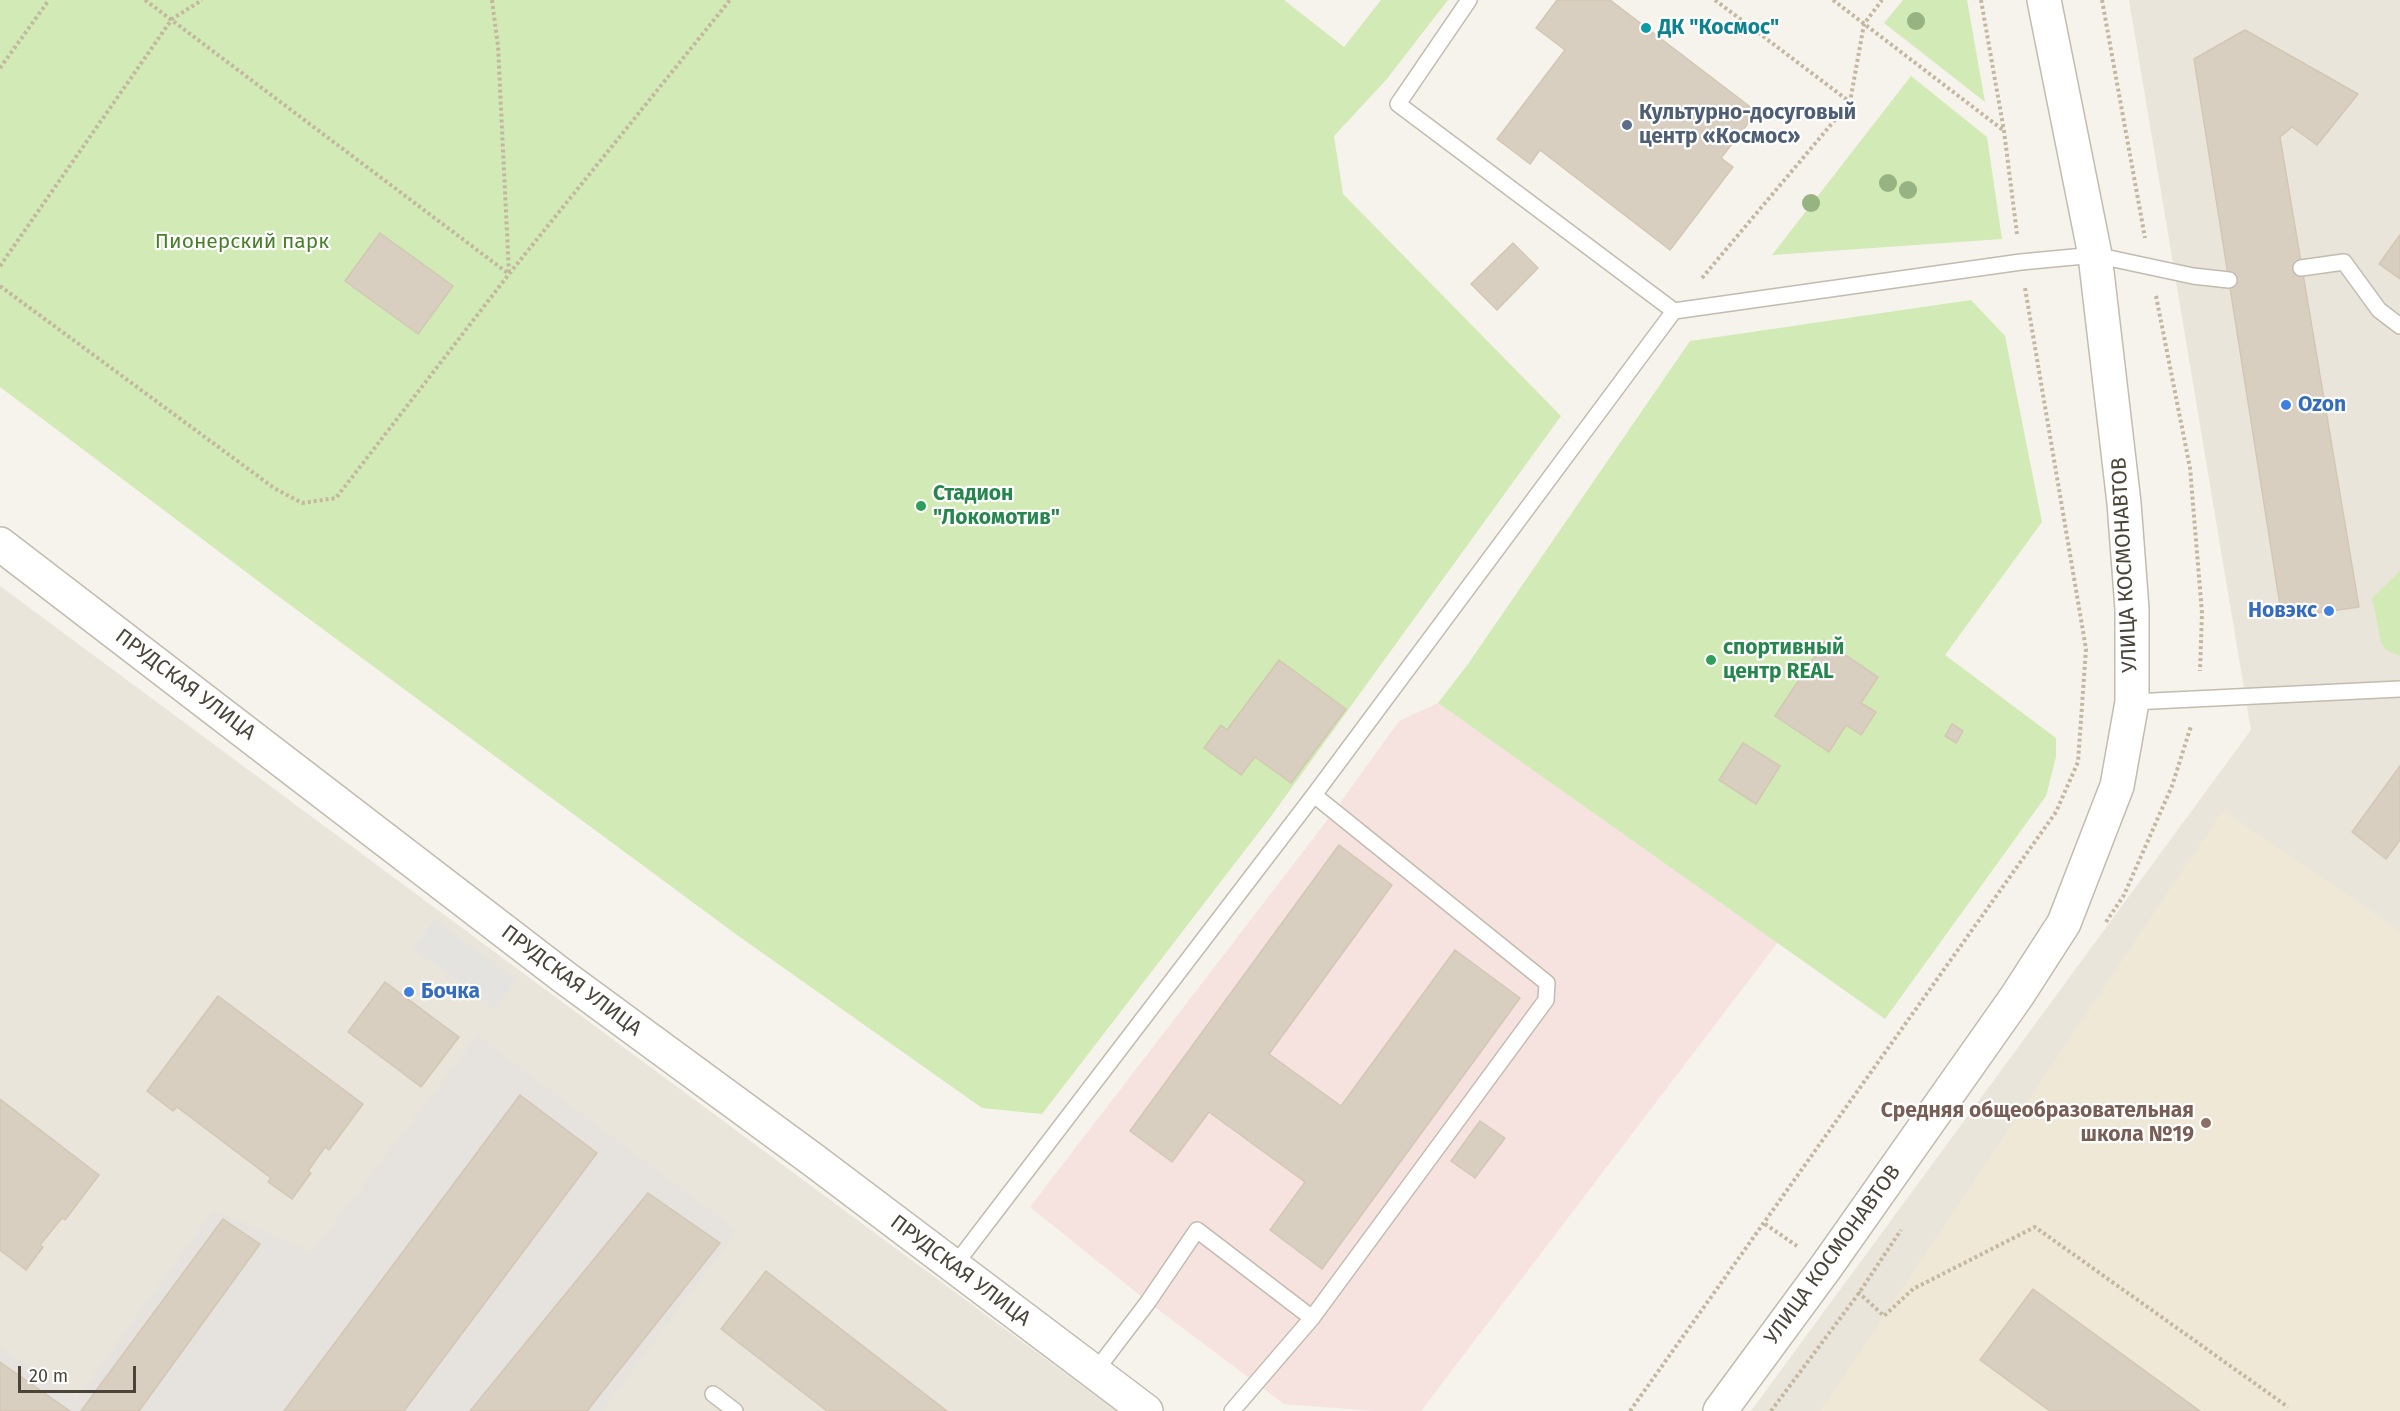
<!DOCTYPE html>
<meta charset="utf-8">
<style>
body{margin:0}
#map{position:relative;width:2400px;height:1411px;overflow:hidden;background:#f6f3ec;font-family:"Fira Sans",sans-serif}
canvas{display:block}
.scale{position:absolute;left:18px;top:1366px;width:118px;height:27px;box-sizing:border-box;border:3px solid #4b4439;border-top:0;padding-left:8px;font-size:18px;line-height:21px;white-space:nowrap;color:#4b4439;-webkit-text-stroke:4px #fff;paint-order:stroke}
</style>
<div id="map">
<canvas width="2400" height="1411"></canvas>
<div class="scale">20 m</div>
</div>
<script>
const ctx = document.querySelector('canvas').getContext('2d');
ctx.lineJoin = 'round';
function fill(path, color) { ctx.fillStyle = color; ctx.fill(path, 'evenodd'); }
const shape = rows => new Path2D(rows.map(r => 'M' + r).join(''));
function strokePath(path, color, width, dash) { ctx.strokeStyle = color; ctx.lineWidth = width; ctx.lineCap = dash ? 'butt' : 'round'; ctx.setLineDash(dash || []); ctx.stroke(path); }
function label(font, color, halo, rows, align = 'center') {
  ctx.font = font + ' "Fira Sans",sans-serif'; ctx.lineWidth = 4.5; ctx.setLineDash([]); ctx.textBaseline = 'middle'; ctx.strokeStyle = halo; ctx.fillStyle = color; for (const [text, x, y, turn = 0] of rows) {
    ctx.save(); ctx.translate(x, y); ctx.rotate((+turn || 0) * Math.PI / 180); ctx.textAlign = isNaN(turn) ? turn : align; if (halo) ctx.strokeText(text, 0, 0); ctx.fillText(text, 0, 0); ctx.restore();
  }
}
const residential = shape([
 [2129,0,2400,0,2400,1411,1751,1411,2251,730],
 [0,586,408,888,1116,1411,0,1411]
]);
const industrial = shape([
 [477,1036,737,1231,602,1411,0,1411,0,1346,77,1398,213,1210,312,1252]
]);
const education = shape([
 [2223,810,2400,931,2400,1411,1820,1411]
]);
const medical = shape([
 [1438,703,1778,942,1421,1411,1373,1411,1284,1404,1148,1302,1030,1207,1335,810,1399,721]
]);
const green = shape([
 [0,0,1284,0,1344,47,1381,0,1448,0,1386,80,1334,136,1343,194,1561,416,1269,819,1042,1114,982,1108,737,935,278,596,0,387],
 [1903,0,1967,0,1985,102,1884,23],
 [1911,76,1987,137,2002,239,1772,255],
 [1971,300,2005,336,2042,522,1945,655,2056,738,2056,757,2046,796,1885,1019,1438,703,1468,664,1690,341],
 [2400,571,2400,656,2386,650,2381,642,2372,598]
]);
const parking = shape([
 [435,919,517,980,495,1009,413,948]
]);
const building = shape([
 [1557,0,1610,0,1757,112,1721,158,1733,167,1670,250,1540,150,1530,164,1497,139,1565,50,1536,28,1557,0],
 [2245,30,2358,94,2317,145,2292,127,2280,137,2359,607,2282,618,2194,59,2245,30],
 [380,233,453,286,418,334,345,281,380,233],
 [2400,235,2400,279,2379,264,2400,235],
 [1513,243,1538,268,1497,310,1471,284,1513,243],
 [1825,641,1878,677,1861,703,1876,712,1861,735,1846,725,1829,752,1775,716,1825,641],
 [1279,660,1346,709,1291,783,1255,757,1241,775,1204,748,1221,725,1227,730,1279,660],
 [1952,724,1963,731,1956,743,1945,736,1952,724],
 [1743,743,1780,766,1756,804,1719,780,1743,743],
 [2400,766,2400,840,2386,859,2352,832,2400,766],
 [1339,845,1392,885,1269,1054,1341,1106,1455,950,1520,998,1322,1269,1270,1230,1305,1182,1209,1112,1172,1162,1130,1131,1339,845],
 [385,982,459,1037,421,1087,348,1032,385,982],
 [218,996,363,1104,329,1150,325,1147,308,1171,311,1173,292,1199,268,1182,271,1178,177,1107,173,1111,147,1091,218,996],
 [520,1095,597,1153,404,1411,284,1411,520,1095],
 [0,1099,99,1175,65,1220,62,1218,40,1245,43,1247,26,1270,0,1250,0,1099],
 [1480,1121,1505,1138,1475,1178,1451,1161,1480,1121],
 [648,1193,720,1243,587,1411,470,1411,648,1193],
 [223,1219,260,1244,139,1411,81,1411,223,1219],
 [766,1271,947,1411,827,1411,721,1329,766,1271],
 [2033,1289,2200,1411,2050,1411,1980,1360,2033,1289],
 [0,1362,70,1411,0,1411,0,1362]
]);
const path = shape([
 [145,0,509,274],
 [492,0,498,46,509,274],
 [1715,0,1850,102,1864,24,1882,0],
 [1833,0,2003,130],
 [1981,0,2004,131,2017,234],
 [2102,0,2145,238],
 [0,68,49,0],
 [0,266,172,19,202,0],
 [1702,278,1850,102],
 [0,286,274,488,302,503,336,498,509,274,730,0],
 [2156,296,2190,468,2202,613,2200,671],
 [2106,922,2124,895,2172,786,2191,726],
 [1765,1224,1797,1246],
 [1858,1292,1884,1316,1913,1289,2035,1227,2288,1407],
 [1630,1411,2056,812,2078,762,2086,649,2025,288],
 [1771,1411,1859,1293,1901,1230]
]);
const service = shape([
 [1469,0,1398,104,1674,311,2021,262,2095,255,2193,276,2229,280],
 [2301,268,2344,262,2379,310,2400,326],
 [2132,702,2400,689],
 [954,1266,1314,795,1674,311],
 [1094,1373,1148,1302,1197,1230,1312,1318],
 [713,1394,735,1411],
 [1232,1411,1312,1318,1546,1000,1547,983,1314,795]
]);
const tertiary = shape([
 [0,544,564,977,812,1159,1146,1411],
 [1720,1411,1826,1267,2017,996,2064,923,2117,786,2132,702,2132,609,2124,503,2095,255,2044,0]
]);
const trees = [
 [1916,21],
 [1888,183],
 [1908,190],
 [1811,203]
];
const markers = [
 [1646,28,6,"#0f9aa8"],
 [1627,125,6,"#5c6f8a"],
 [2286,405,6,"#3f7fe0"],
 [921,506,6,"#2e9e5b"],
 [2329,611,6,"#3f7fe0"],
 [1711,660,6,"#2e9e5b"],
 [409,992,6,"#3f7fe0"],
 [2206,1123,6,"#8d6e63"]
];
const cultureNames = [
 ["ДК \"Космос\"",1658,28]
];
const serviceNames = [
 ["Культурно-досуговый",1639,113],
 ["центр «Космос»",1639,137]
];
const parkNames = [
 ["Пионерский парк",242,242]
];
const shopNames = [
 ["Ozon",2298,405],
 ["Новэкс",2317,611,"right"],
 ["Бочка",421,992]
];
const leisureNames = [
 ["Стадион",933,494],
 ["\"Локомотив\"",933,518],
 ["спортивный",1723,648],
 ["центр REAL",1723,672]
];
const streetNames = [
 ["УЛИЦА КОСМОНАВТОВ",2125,565,-93],
 ["ПРУДСКАЯ УЛИЦА",185,685,37],
 ["ПРУДСКАЯ УЛИЦА",571,981,37],
 ["УЛИЦА КОСМОНАВТОВ",1833,1255,-54],
 ["ПРУДСКАЯ УЛИЦА",960,1271,37]
];
const educationNames = [
 ["Средняя общеобразовательная",2194,1111],
 ["школа №19",2194,1135]
];
fill(residential, '#eae5da');
fill(industrial, '#e6e2dd');
fill(education, '#efe8d6');
fill(medical, '#f6e3e0');
fill(green, '#d2eab5');
fill(parking, '#e5e3e0');
fill(building, '#d8cfc1');
strokePath(building, '#d3c7b4', 1.5);
strokePath(service, '#c2bbae', 18);
strokePath(tertiary, '#c2bbae', 36);
strokePath(path, '#c4b79f', 4, [3, 3]);
strokePath(service, '#fff', 15);
strokePath(tertiary, '#fff', 33);
ctx.fillStyle = '#97b381';
for (const [x, y] of trees) { ctx.beginPath(); ctx.arc(x, y, 9, 0, 2 * Math.PI); ctx.fill(); }
for (const [x, y, r, color] of markers) { const dot = new Path2D(); dot.arc(x, y, r, 0, 2 * Math.PI); ctx.fillStyle = color; ctx.fill(dot); strokePath(dot, '#fff', 2); }
label('bold 21px', '#0d838f', '#fff', cultureNames, 'left');
label('bold 21px', '#4e5e75', '#fff', serviceNames, 'left');
label('21px', '#4a7f2a', '#fff', parkNames);
label('bold 21px', '#366cbe', '#fff', shopNames, 'left');
label('bold 21px', '#27864d', '#fff', leisureNames, 'left');
label('21px', '#4b4439', '#fff', streetNames);
label('bold 21px', '#785e54', '#fff', educationNames, 'right');
</script>
